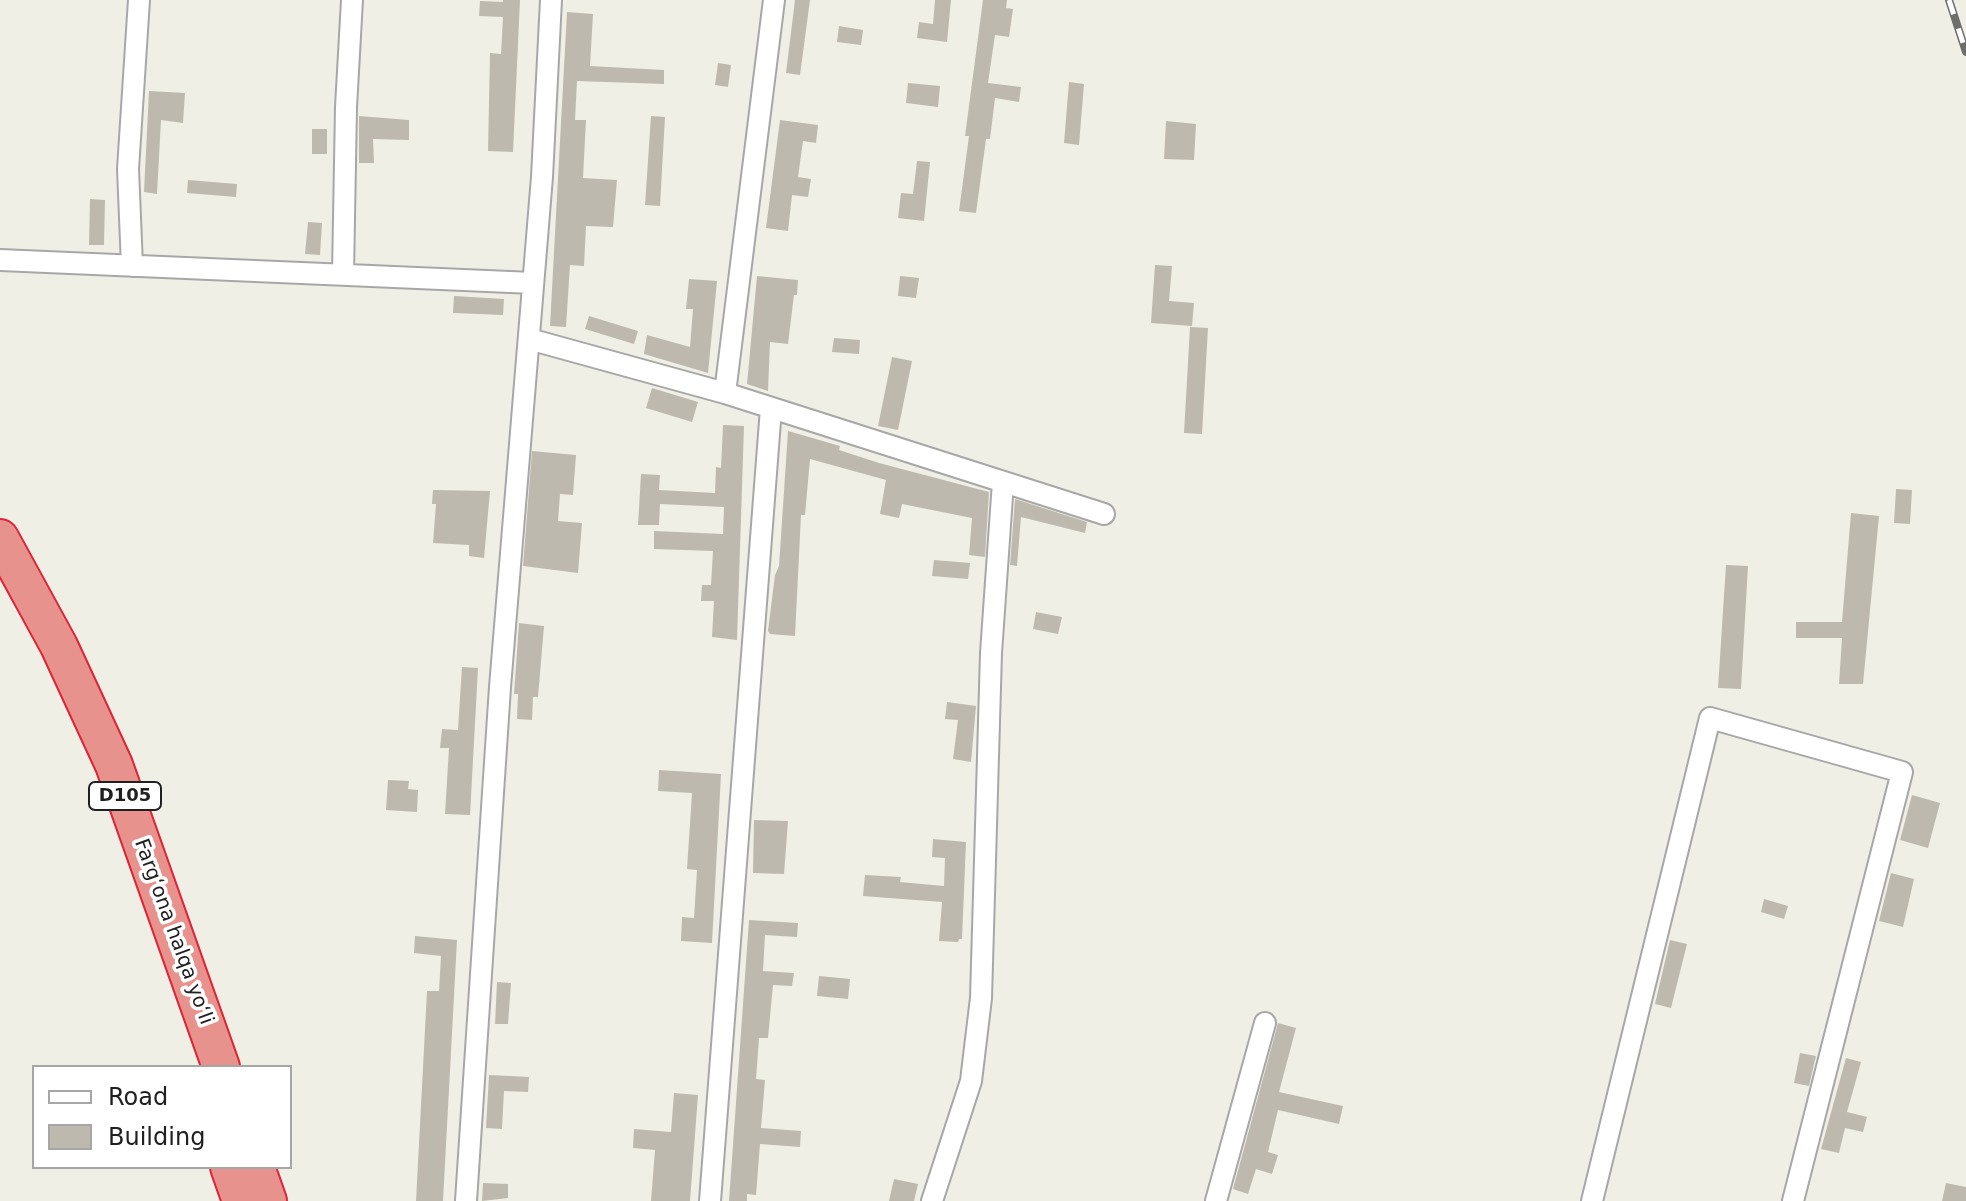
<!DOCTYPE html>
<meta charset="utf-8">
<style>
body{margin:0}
#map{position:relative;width:1966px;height:1201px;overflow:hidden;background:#f0efe6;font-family:"DejaVu Sans",sans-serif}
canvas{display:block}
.legend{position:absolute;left:32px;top:1065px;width:260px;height:104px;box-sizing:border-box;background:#fff;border:2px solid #a6a6a6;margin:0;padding:10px 14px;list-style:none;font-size:24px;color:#202020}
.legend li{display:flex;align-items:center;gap:16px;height:40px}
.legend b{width:40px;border:2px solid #a6a6a6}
</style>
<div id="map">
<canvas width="1966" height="1201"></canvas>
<ul class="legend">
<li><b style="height:10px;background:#fff"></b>Road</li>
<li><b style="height:22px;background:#bdb9af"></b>Building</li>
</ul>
</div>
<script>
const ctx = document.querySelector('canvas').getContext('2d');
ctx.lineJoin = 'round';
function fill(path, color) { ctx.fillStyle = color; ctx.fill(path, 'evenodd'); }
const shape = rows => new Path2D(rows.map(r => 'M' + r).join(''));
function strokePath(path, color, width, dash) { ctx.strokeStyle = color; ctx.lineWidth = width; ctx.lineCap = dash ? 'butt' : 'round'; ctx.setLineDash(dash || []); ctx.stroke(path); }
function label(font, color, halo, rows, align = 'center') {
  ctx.font = font + ' "DejaVu Sans",sans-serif'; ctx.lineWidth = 7; ctx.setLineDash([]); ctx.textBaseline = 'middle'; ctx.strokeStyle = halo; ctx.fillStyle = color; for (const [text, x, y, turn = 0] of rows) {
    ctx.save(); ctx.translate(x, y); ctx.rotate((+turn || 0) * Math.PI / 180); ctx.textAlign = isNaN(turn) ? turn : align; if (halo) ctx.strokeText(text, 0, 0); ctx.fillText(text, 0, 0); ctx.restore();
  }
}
const building = shape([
 [503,0,520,0,513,152,488,151,490,53,501,54,503,17,479,16,480,1,503,2],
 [795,0,810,0,800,75,786,73],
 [935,0,951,0,947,42,917,38,919,22,933,24],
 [983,0,1007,0,1006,8,1013,9,1009,37,995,35,988,83,1021,87,1019,102,995,98,990,139,986,139,976,213,959,211,969,136,965,136],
 [567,12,593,14,590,66,664,70,664,84,577,81,575,120,586,120,583,178,617,180,613,227,586,226,584,266,570,265,566,327,550,326],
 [839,26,863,30,861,45,837,42],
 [718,63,731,65,728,87,715,85],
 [1069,82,1084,84,1079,145,1064,143],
 [908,83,940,86,938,107,906,103],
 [149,91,185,93,183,123,161,120,157,194,144,192],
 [359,116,409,120,409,140,373,139,374,163,359,163],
 [651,116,665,117,660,206,645,205],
 [780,120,818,125,816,143,803,141,798,177,811,179,808,197,792,195,788,231,766,228],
 [1166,121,1196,124,1194,160,1164,159],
 [312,129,327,129,327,154,312,154],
 [917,161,930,162,924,221,898,218,901,193,913,194],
 [188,180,237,184,236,197,187,193],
 [90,199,105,200,104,245,89,245],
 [308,222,322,223,320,255,305,254],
 [1155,265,1172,266,1169,301,1194,303,1192,326,1151,323],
 [757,276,798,280,797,295,794,295,788,344,770,342,768,391,747,384],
 [900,276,919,278,916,298,898,296],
 [689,279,717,281,708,373,644,354,647,335,690,347,693,309,686,309],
 [454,296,504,299,503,315,453,313],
 [589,316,638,331,634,344,585,329],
 [1190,327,1208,328,1202,434,1184,433],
 [834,338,860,340,859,354,832,352],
 [892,357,912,361,898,430,878,426],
 [652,388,698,402,692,422,646,408],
 [723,425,744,426,737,640,712,637,714,601,701,601,702,585,711,585,713,551,654,549,654,531,723,534,724,507,660,504,659,525,638,525,641,474,660,475,659,490,715,493,716,467,721,468],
 [788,431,840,446,839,450,879,463,989,492,985,557,969,555,972,518,902,504,899,518,880,514,886,480,810,459,805,515,801,515,795,636,770,634,768,631,775,575,779,566],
 [532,451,576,455,573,495,560,494,558,521,582,523,578,573,523,566],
 [1896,489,1912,490,1910,524,1894,523],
 [433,490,490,491,484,558,469,556,469,545,433,543,436,504,432,504],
 [1015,499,1087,522,1085,533,1021,517,1017,566,1010,565],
 [1851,513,1879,516,1863,684,1839,684,1842,638,1796,638,1796,622,1842,622],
 [934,560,970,563,968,579,932,576],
 [1726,565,1748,566,1741,689,1718,688],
 [1036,612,1062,617,1058,634,1033,629],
 [519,623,544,626,538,697,533,697,532,720,517,719,518,694,514,694],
 [462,667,478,668,470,815,445,814,449,748,440,748,442,729,458,730],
 [947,702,976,706,971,762,953,759,958,720,945,719],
 [659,770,721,774,712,943,681,941,682,917,694,918,697,870,687,869,692,793,658,791],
 [388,780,409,781,408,789,418,790,417,812,386,810],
 [1912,795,1940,803,1928,848,1900,840],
 [754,820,788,821,784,874,753,873],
 [933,839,966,842,962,939,959,939,958,942,939,941,942,902,863,896,865,875,901,877,900,882,944,886,945,858,932,857],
 [1891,873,1914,879,1903,927,1879,921],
 [1764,899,1788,906,1784,919,1761,912],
 [749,920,798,923,797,937,765,935,763,971,794,973,792,986,773,985,768,1038,759,1038,756,1079,765,1080,761,1128,801,1131,800,1147,760,1144,756,1195,747,1194,747,1201,729,1201],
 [415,936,457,940,443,1201,416,1201,427,991,439,991,441,956,414,953],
 [1670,940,1687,944,1671,1008,1655,1004],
 [819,976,850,979,848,999,817,996],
 [497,982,511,983,508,1024,495,1024],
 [1278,1023,1296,1028,1279,1092,1343,1106,1339,1124,1278,1110,1268,1152,1278,1155,1272,1174,1256,1169,1248,1194,1233,1189],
 [1800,1053,1816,1056,1809,1086,1794,1083],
 [1846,1058,1861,1062,1847,1112,1867,1117,1863,1132,1845,1128,1839,1153,1821,1149],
 [489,1075,529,1077,528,1092,504,1091,502,1129,486,1128],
 [674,1093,698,1095,690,1201,651,1201,655,1150,633,1148,634,1129,671,1132],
 [894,1179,918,1184,914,1201,889,1201],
 [483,1183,508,1184,508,1198,482,1201],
 [1946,1183,1966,1187,1966,1201,1942,1201]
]);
const street = shape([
 [0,260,533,283],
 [132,266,128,169,139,0],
 [343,274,346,107,352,0],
 [529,339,725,393,1104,514],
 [725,393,774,0],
 [466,1201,500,687,542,177,551,0],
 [710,1201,771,408],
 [932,1201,971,1081,981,998,991,653,1003,482],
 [1216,1201,1265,1023],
 [1592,1201,1710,718,1902,772,1793,1201]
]);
const highway = shape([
 [0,538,59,646,114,765,221,1067],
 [229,1167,241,1201],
 [256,1167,268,1201]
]);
const rail = shape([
 [1949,0,1966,52]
]);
const shields = [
 [125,796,72]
];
const shieldNames = [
 ["D105",125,796]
];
const streetNames = [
 ["Farg‘ona halqa yo‘li",173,932,70]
];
fill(building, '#bdb9af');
strokePath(street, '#a7a7a7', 24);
strokePath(highway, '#de2437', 40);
strokePath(street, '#fff', 20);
strokePath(highway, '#e8928d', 36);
strokePath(rail, '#6e6e6e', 8);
strokePath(rail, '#fff', 5, [15]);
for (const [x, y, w] of shields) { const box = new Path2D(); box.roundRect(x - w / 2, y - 14, w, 28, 6); ctx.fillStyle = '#fff'; ctx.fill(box); strokePath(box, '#202020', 2); }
label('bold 18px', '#202020', null, shieldNames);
label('20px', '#202020', '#fff', streetNames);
</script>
